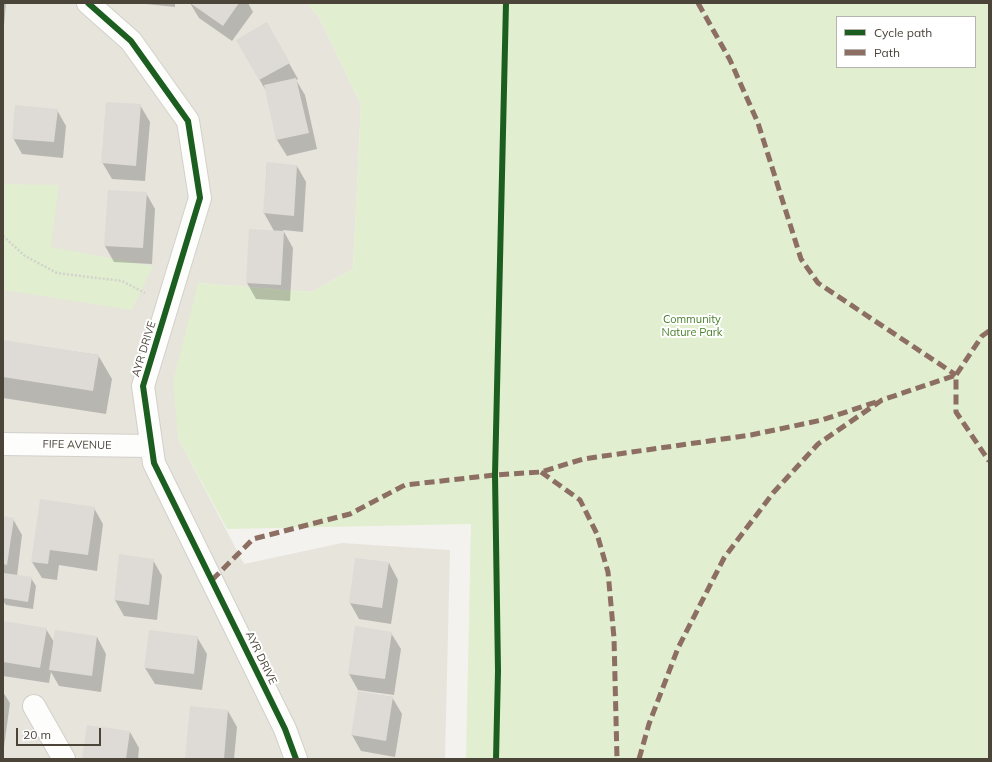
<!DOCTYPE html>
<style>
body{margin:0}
#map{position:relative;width:992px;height:762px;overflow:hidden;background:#f4f2ee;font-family:Mulish,sans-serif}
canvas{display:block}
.frame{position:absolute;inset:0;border:4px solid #4b4439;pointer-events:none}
.legend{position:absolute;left:836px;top:16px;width:140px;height:52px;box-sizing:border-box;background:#fff;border:1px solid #b7b4b0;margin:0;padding:5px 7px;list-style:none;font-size:12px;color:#4b4439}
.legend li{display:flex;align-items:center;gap:8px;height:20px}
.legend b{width:20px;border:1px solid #b7b4b0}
.scale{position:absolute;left:16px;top:728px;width:85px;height:18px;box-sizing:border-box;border:2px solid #4b4439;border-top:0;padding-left:5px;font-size:12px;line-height:14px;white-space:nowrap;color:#4b4439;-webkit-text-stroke:3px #fff;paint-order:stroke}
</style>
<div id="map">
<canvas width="992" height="762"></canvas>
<div class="frame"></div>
<ul class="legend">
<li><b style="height:5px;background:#1b5e20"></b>Cycle path</li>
<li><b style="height:5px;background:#8d6e63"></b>Path</li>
</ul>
<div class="scale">20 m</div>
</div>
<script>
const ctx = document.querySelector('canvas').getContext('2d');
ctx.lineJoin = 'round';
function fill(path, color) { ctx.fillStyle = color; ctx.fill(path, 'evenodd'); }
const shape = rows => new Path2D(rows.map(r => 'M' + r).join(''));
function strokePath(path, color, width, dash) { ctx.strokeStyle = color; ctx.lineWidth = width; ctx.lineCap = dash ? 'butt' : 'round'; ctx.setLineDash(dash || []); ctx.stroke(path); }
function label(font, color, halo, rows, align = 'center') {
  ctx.font = font + ' Mulish,sans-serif'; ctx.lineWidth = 4; ctx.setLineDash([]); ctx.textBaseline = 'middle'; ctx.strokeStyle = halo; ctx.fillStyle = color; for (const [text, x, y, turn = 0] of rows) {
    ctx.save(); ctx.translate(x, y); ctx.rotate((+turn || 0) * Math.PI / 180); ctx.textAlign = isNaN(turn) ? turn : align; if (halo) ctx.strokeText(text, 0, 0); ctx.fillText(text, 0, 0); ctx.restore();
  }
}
const residential = shape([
 [3,3,307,3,319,17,361,105,353,269,311,292,198,283,178,438,244,564,342,543,450,550,445,759,3,759]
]);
const green = shape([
 [307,3,989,3,989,759,466,759,471,524,227,529,178,438,173,381,198,283,311,292,353,269,361,105,319,17],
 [837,17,975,17,975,67,837,67],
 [3,184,59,185,51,247,153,266,132,310,3,290]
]);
const shadow = shape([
 [3,3,6,3,3,37],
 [136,3,175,3,175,7],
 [190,3,248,3,253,12,232,41,199,18],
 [266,23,298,79,296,80,305,95,317,149,287,156,277,140,266,91,237,40],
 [140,105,150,122,145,181,112,179,102,162],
 [57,110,66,126,63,158,22,154,13,138],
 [267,163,297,166,306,182,303,232,283,230,293,248,290,301,256,299,247,283,250,230,274,231,264,213],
 [146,193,155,209,152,264,114,262,105,246],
 [3,341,98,355,112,379,106,414,3,398],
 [94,508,103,524,97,571,59,565,57,580,42,578,32,562],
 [3,518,13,519,22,535,17,576,31,578,36,586,33,609,6,605,3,601],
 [120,556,153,560,162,576,157,620,124,616,115,600],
 [389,563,398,580,391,624,359,619,350,603],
 [3,622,46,629,54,642,97,637,106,654,101,692,59,686,51,672,49,683,3,676],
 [391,633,401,649,394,695,358,690,349,674],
 [197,637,207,654,202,690,155,684,145,668],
 [3,692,10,703,4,747,3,747],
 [359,692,392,697,402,714,395,757,361,751,352,735],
 [228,711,237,727,234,759,186,759],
 [130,732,139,748,138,759,83,759]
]);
const building = shape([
 [190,3,239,3,223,26],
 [267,22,290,63,259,80,236,40],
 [296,78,309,133,276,140,264,85],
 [106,102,141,104,136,166,101,163],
 [15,105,58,109,54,142,12,139],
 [267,162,297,165,294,216,263,213],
 [108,190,147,192,143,248,104,246],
 [249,229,284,231,281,285,246,283],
 [3,340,99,355,93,391,3,377],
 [40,499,95,507,88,555,50,550,48,564,31,562],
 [3,516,14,518,7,565,3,564],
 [119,554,154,559,149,605,114,600],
 [355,558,389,562,382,608,349,603],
 [4,573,32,577,28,602,3,598],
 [3,621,47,628,40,668,3,662],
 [355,626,392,632,385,679,348,674],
 [55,630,97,636,92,676,49,670],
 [149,630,198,636,194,674,144,668],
 [358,691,393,697,386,741,351,735],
 [190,706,228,710,224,759,185,759],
 [87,725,130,731,126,759,82,759]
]);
const path = shape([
 [3,236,25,256,57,273,122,281,145,293]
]);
const minor = shape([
 [88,3,131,41,188,121,200,198,143,386,154,463,285,729,296,759],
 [3,444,151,446],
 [34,706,64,759]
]);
const quiet = shape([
 [698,3,730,60,758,123,801,259,818,283,956,375],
 [989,331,982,336,956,375,956,412,989,461],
 [541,472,580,500,597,534,608,572,614,638,617,759],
 [212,580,253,539,350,514,405,485,495,475,541,472,583,459,751,435,822,420,882,400],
 [639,759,649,724,678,648,724,558,773,493,818,444,882,400,956,375]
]);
const cycleway = shape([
 [88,3,131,41,188,121,200,198,143,386,154,463,285,729,296,759],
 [496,759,498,671,495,475,506,3]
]);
const parkNames = [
 ["Community",692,320],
 ["Nature Park",692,333]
];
const streetNames = [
 ["AYR DRIVE",144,349,-73],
 ["FIFE AVENUE",77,445,1],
 ["AYR DRIVE",261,658,64]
];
fill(residential, '#e7e4dc');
fill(green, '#e1eecf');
fill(shadow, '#0003');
fill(building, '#dedbd6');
strokePath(minor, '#d2d0cb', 24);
strokePath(path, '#d3d2cc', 2.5, [2, 2]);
strokePath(minor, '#fdfdfc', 22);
strokePath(quiet, '#8d6e63', 5, [10, 5]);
strokePath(cycleway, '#1b5e20', 6);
label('11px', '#4a7f2a', '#fff', parkNames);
label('11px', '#4b4439', '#fff', streetNames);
</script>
